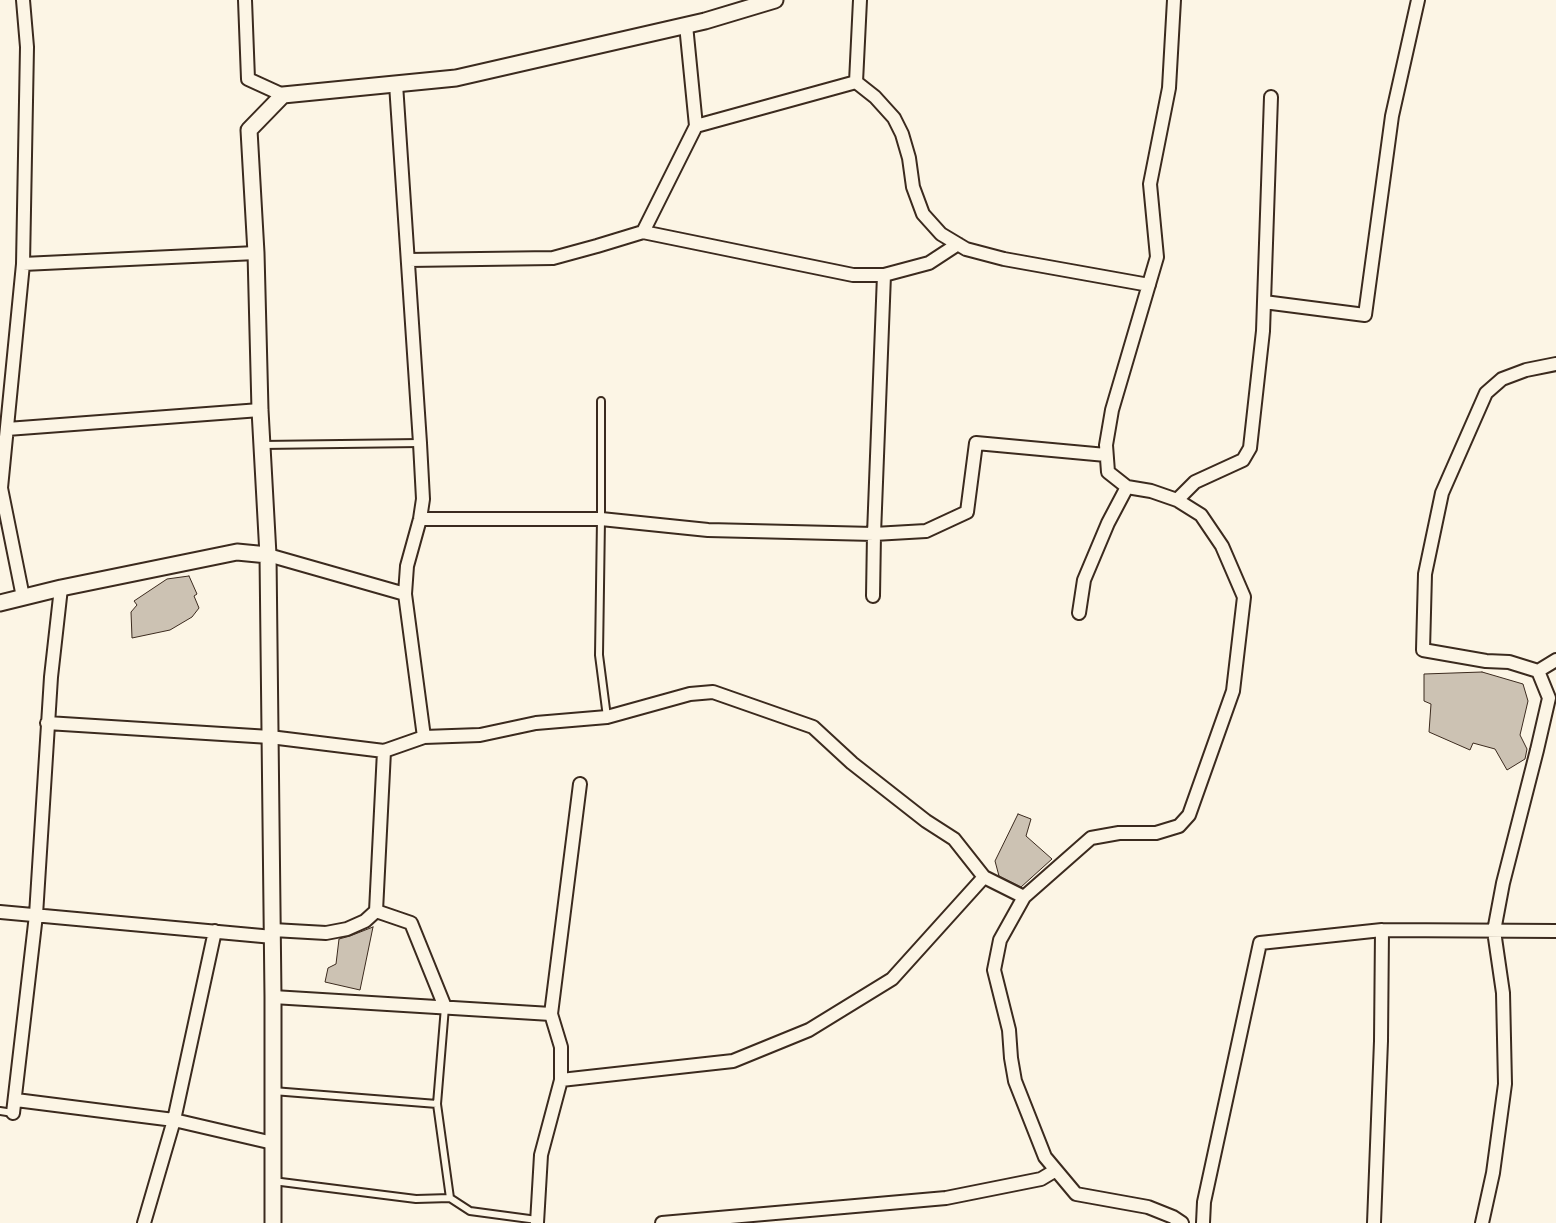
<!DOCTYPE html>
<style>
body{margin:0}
canvas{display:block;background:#fcf5e5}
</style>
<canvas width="1556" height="1223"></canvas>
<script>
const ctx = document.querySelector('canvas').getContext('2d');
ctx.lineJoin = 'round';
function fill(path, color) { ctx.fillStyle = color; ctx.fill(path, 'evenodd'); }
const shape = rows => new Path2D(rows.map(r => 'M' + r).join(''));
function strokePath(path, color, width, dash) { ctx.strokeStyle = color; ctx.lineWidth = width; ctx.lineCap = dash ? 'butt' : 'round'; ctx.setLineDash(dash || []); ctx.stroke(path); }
const building = shape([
 [189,576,197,594,194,596,199,608,192,617,170,630,132,638,131,612,137,605,134,601,167,579,189,576],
 [1482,672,1523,684,1528,701,1520,735,1527,749,1525,759,1507,770,1495,749,1473,743,1470,750,1429,732,1431,704,1424,701,1424,674,1482,672],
 [1018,814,1031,819,1026,836,1052,859,1021,887,999,876,995,861,1018,814],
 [373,927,360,990,325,982,328,968,336,964,339,939,350,936,373,927]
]);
const service = shape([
 [601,401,601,519,599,655,607,717],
 [262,445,420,443],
 [445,1007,437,1104,450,1198,470,1211,537,1220],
 [273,1091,437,1104],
 [0,1111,13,1113],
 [273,1181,416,1199,450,1198]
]);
const minor = shape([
 [23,0,27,47,23,264,1,488,23,597],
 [245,0,248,79,283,95],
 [1174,0,1169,88,1150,184,1157,257,1112,410,1106,445,1108,472,1127,487,1151,491,1177,500,1201,515,1222,546,1244,597,1233,691,1189,815,1179,826,1156,833,1119,833,1091,838,1024,897,1000,940,994,970,1009,1030,1011,1058,1015,1081,1045,1157,1076,1194,1148,1207,1173,1217,1182,1223],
 [686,25,696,126,856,82,860,0],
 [856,82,875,97,894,118,902,134,909,158,913,187,923,214,941,234,966,249,1004,259,1149,285],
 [396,84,420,443,423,499,420,519,407,566,405,594,424,737],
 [643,232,853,275,884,275,929,263,958,244],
 [408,260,553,258,597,246,643,232,696,126],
 [23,264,256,253],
 [1264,302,1365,315,1392,116,1418,0],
 [7,429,260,410],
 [1177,500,1195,482,1243,460,1250,448,1263,331,1271,97],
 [420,519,601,519,708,530,874,534,926,531,967,512,976,443,1106,455],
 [268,555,405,594],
 [873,596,874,534,884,275],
 [1079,613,1084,580,1108,523,1127,487],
 [1538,671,1556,660],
 [47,723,270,737,384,751,424,737,480,735,536,723,607,717,690,694,713,692,813,727,852,763,926,821,954,839,984,877,1024,897],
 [384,751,376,911,411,923,445,1007],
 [0,912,273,937],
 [273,930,326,933,347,929,365,921,376,911],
 [273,997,551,1014],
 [561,1080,733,1061,809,1030,892,979,984,877],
 [16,1100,174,1120,273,1143],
 [13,1113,36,915,51,677,61,588],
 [144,1223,174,1120,215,931],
 [537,1223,541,1155,561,1080,561,1047,551,1014,580,784],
 [662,1223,946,1198,1041,1179,1056,1170],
 [1203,1223,1204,1202,1260,943,1382,930,1556,931],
 [1374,1223,1381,1041,1382,930],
 [1482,1223,1493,1173,1505,1084,1503,993,1494,931,1503,883,1537,750,1549,698,1538,671,1509,662,1486,661,1423,650,1425,574,1442,493,1486,393,1502,379,1526,370,1556,364]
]);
const tertiary = shape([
 [0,603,61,588,237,552,268,555],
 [273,1223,273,997,268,555,260,410,256,253,249,130,283,95,456,78,705,21,775,0]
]);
fill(building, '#ccc2b3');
strokePath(building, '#3b2a1e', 1);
strokePath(service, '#3b2a1e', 10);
strokePath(minor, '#3b2a1e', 16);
strokePath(tertiary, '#3b2a1e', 19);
strokePath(service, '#fcf5e5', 6);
strokePath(minor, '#fcf5e5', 12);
strokePath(tertiary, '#fcf5e5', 15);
</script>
